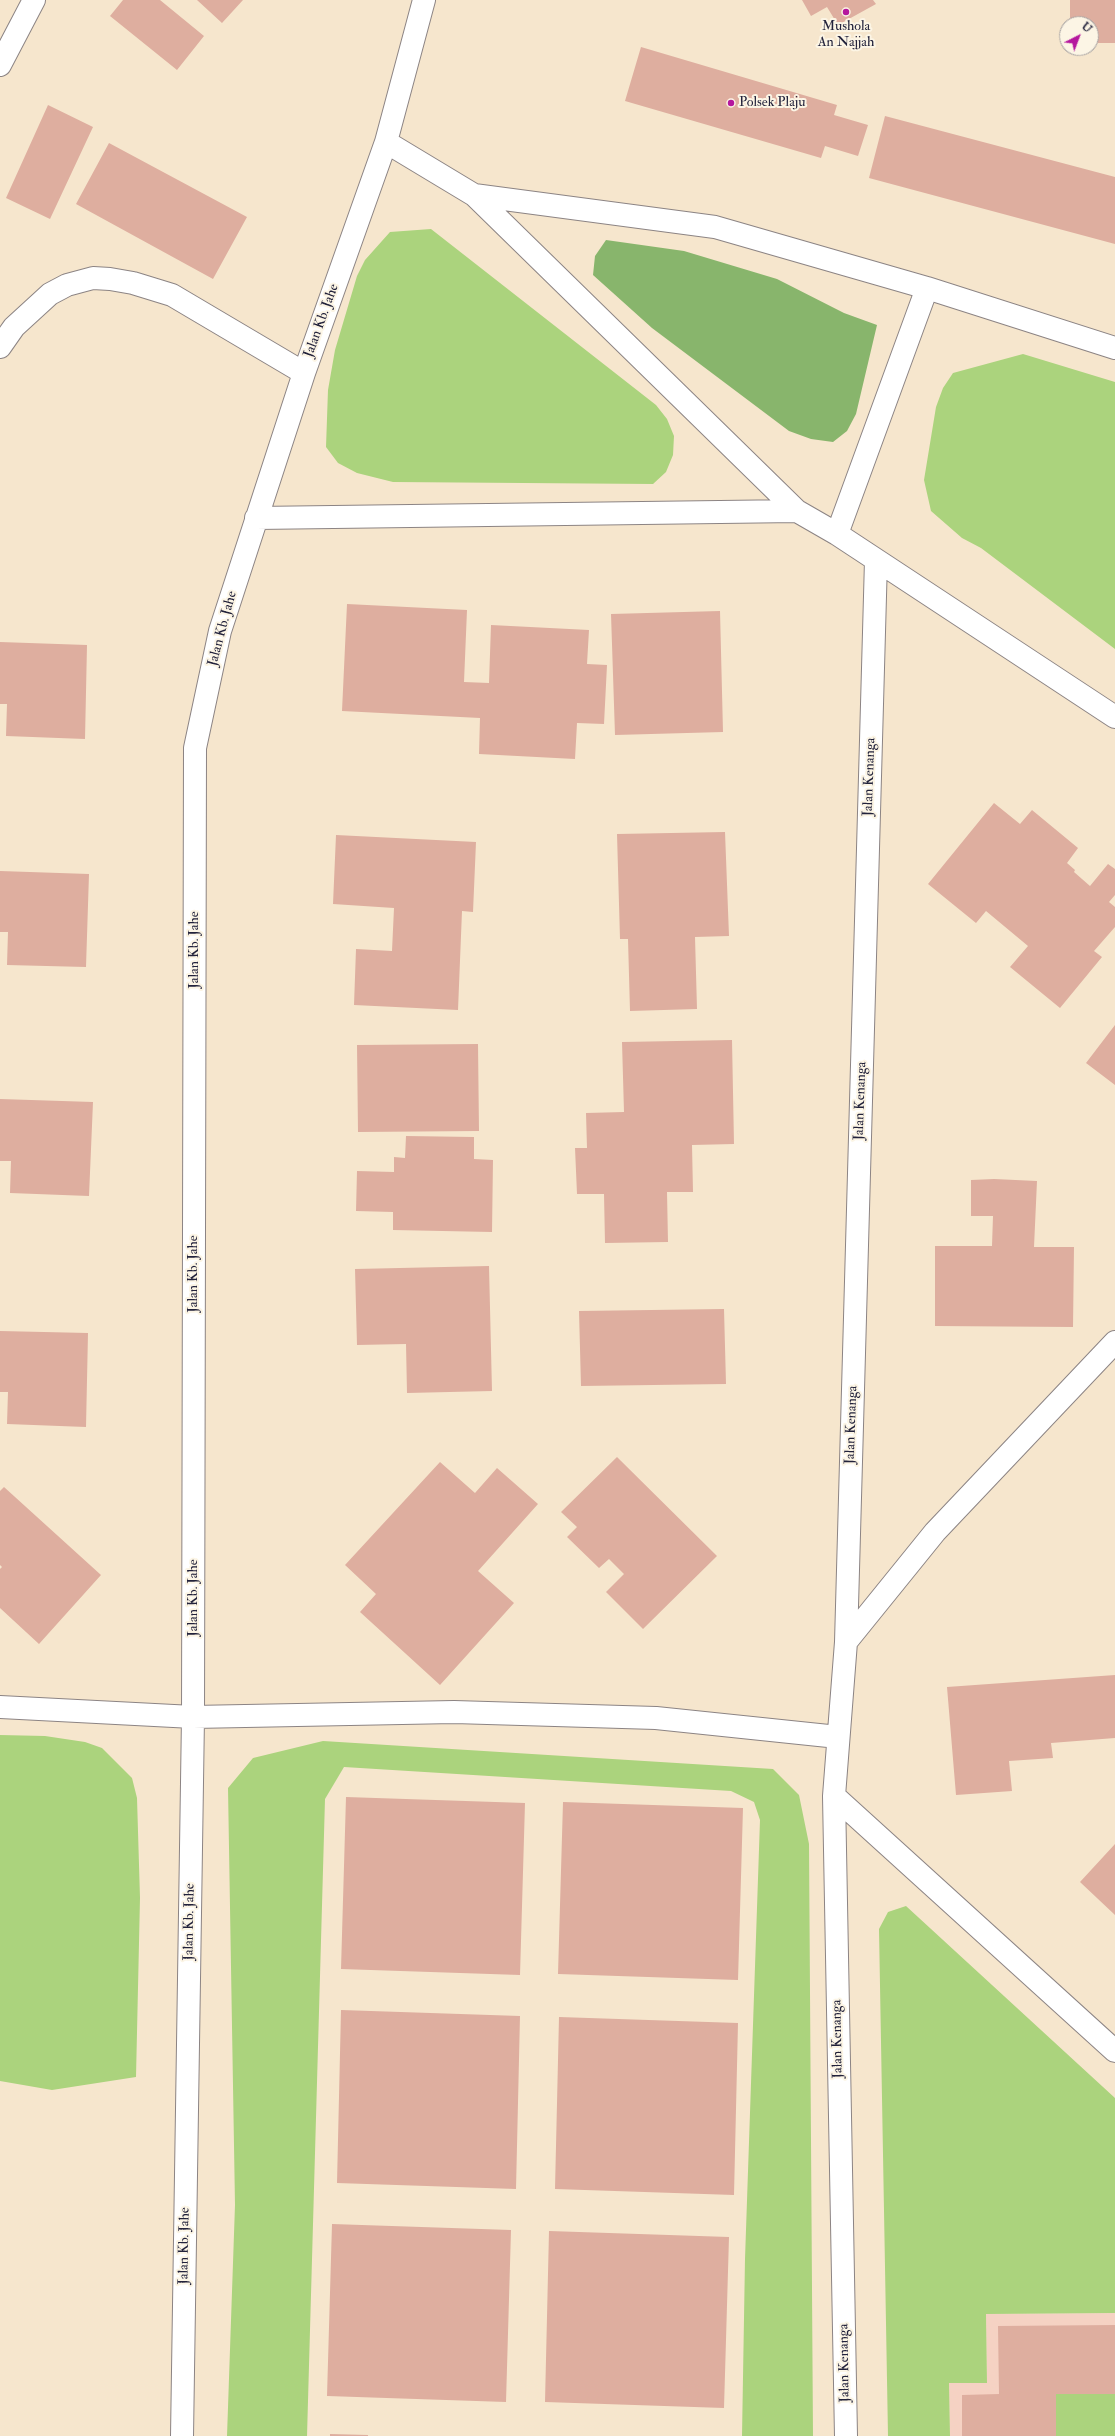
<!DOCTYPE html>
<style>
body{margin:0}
#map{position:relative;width:1115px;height:2436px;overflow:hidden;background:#f6e6cd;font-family:"IM FELL Double Pica",serif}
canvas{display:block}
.north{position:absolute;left:1059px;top:16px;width:40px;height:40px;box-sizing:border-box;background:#fcf5e5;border:1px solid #a5a1a1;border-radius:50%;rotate:42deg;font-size:11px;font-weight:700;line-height:16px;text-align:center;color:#22223b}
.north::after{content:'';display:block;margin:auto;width:14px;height:18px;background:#b5179e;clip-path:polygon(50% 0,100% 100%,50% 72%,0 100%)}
</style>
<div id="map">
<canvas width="1115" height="2436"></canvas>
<div class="north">U</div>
</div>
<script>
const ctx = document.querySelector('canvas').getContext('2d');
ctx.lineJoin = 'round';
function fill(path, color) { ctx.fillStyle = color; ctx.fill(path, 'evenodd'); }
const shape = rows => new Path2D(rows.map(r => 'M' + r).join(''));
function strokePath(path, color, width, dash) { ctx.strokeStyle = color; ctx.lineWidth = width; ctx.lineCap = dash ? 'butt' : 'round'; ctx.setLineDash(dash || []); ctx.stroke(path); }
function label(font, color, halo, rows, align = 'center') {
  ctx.font = font + ' "IM FELL Double Pica",serif'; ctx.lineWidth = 4; ctx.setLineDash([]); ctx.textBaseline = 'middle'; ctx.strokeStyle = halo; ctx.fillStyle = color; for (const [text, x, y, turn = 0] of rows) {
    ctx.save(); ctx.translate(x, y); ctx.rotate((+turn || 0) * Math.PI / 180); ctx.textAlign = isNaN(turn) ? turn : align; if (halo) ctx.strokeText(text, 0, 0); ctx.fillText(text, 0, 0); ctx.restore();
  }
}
const built = shape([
 [1115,2313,1115,2436,950,2436,949,2383,987,2382,986,2314]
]);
const green = shape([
 [431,229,656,405,667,419,674,436,673,455,666,472,653,484,393,482,357,473,338,463,326,447,328,390,335,350,357,276,365,260,390,232],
 [1023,354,1115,382,1115,649,981,548,962,538,931,511,924,480,936,407,943,388,953,373],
 [0,1735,45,1736,85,1742,102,1748,132,1778,137,1798,140,1898,136,2077,52,2090,0,2081],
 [323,1741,773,1769,799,1795,809,1844,813,2436,742,2436,745,2259,760,1820,754,1802,731,1791,344,1767,325,1799,307,2436,227,2436,235,2205,228,1788,253,1758],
 [906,1906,1115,2098,1115,2313,986,2314,987,2383,949,2383,950,2436,888,2436,879,1929,888,1912],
 [1056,2394,1115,2394,1115,2436,1056,2436]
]);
const forest = shape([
 [606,240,684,251,777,279,844,313,877,325,856,414,847,431,833,442,811,439,789,431,652,328,593,275,595,256]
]);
const building = shape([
 [123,0,160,0,204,36,177,70,110,16],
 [197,0,243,0,222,23],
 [802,0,873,0,876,4,838,25,827,7,811,16],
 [1070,0,1115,0,1115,43,1091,43,1091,24,1070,24],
 [641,47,837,105,834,115,868,125,858,156,825,146,821,158,625,101],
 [48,105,93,127,50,219,6,198],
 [885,116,1115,177,1115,244,869,178],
 [109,143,247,217,213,279,76,204],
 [347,604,467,610,464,682,489,683,491,625,589,630,587,664,607,665,604,724,577,723,575,759,479,754,480,718,342,711],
 [720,611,723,732,615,735,611,614],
 [0,642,87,645,85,739,6,736,7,704,0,704],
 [994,803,1020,824,1032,810,1078,848,1067,863,1075,870,1074,872,1090,886,1108,864,1115,869,1115,895,1109,902,1115,907,1115,927,1094,951,1102,957,1060,1008,1010,967,1028,946,986,911,976,923,928,884],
 [725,832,729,936,695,937,697,1009,630,1011,628,939,620,939,617,834],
 [336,835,476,842,473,912,462,911,458,1010,354,1005,356,949,392,951,394,908,333,904],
 [0,871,89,874,86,967,7,965,8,932,0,932],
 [1115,1025,1115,1085,1086,1063],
 [732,1040,734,1144,692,1145,693,1192,667,1192,668,1242,605,1243,604,1194,577,1194,575,1148,587,1148,586,1113,624,1112,622,1042],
 [478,1044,479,1131,358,1132,357,1045],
 [0,1099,93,1102,89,1196,10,1193,11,1161,0,1161],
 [406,1136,474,1137,474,1159,493,1160,492,1232,393,1230,393,1212,356,1211,357,1171,394,1172,394,1157,405,1158],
 [994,1179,1037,1181,1034,1247,1074,1247,1073,1327,935,1326,935,1246,992,1246,993,1216,971,1216,971,1180],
 [489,1266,492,1391,407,1393,406,1344,357,1345,355,1269],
 [724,1309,726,1384,581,1386,579,1311],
 [0,1331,88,1333,86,1427,7,1424,8,1392,0,1392],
 [617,1457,717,1556,643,1629,606,1592,624,1574,609,1559,599,1568,567,1537,577,1527,561,1512],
 [440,1462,475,1493,497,1468,538,1504,478,1571,514,1603,440,1685,360,1612,376,1594,345,1565],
 [4,1487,101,1575,39,1644,0,1608,0,1569,2,1567,0,1565,0,1491],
 [1115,1675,1115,1738,1051,1743,1053,1758,1009,1761,1012,1791,956,1795,947,1687],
 [346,1797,525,1803,520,1975,341,1969],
 [563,1802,743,1808,738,1980,558,1974],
 [1115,1844,1115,1915,1080,1882],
 [341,2010,520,2016,516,2189,337,2183],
 [559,2017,738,2023,734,2195,555,2189],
 [332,2224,511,2230,506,2402,327,2396],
 [549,2231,729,2237,724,2408,545,2402],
 [1115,2325,1115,2394,1056,2394,1056,2436,962,2436,962,2395,999,2394,998,2326],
 [330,2434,368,2435,368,2436,330,2436]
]);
const minor = shape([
 [0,65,34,0],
 [386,142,474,195,715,227,927,288,1115,348],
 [474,195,797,511,837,534,1115,717],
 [0,347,14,327,50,294,67,285,93,278,110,279,133,283,172,295,304,373],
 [256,518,797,511],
 [837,534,927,288],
 [846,1642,935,1532,1115,1342],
 [0,1707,193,1717,454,1712,656,1718,838,1737],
 [834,1796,1115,2051],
 [182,2436,193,1717,195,748,220,631,304,373,386,142,424,0],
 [846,2436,834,1796,846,1642,876,560]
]);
const markers = [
 [846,12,4,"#b5179e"],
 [731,103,4,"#b5179e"]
];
const poiNames = [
 ["Mushola",846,27],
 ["An Najjah",846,43],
 ["Polsek Plaju",739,103,"left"]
];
const streetNames = [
 ["Jalan Kb. Jahe",322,321,-70],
 ["Jalan Kb. Jahe",223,629,-75],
 ["Jalan Kenanga",870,777,-88],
 ["Jalan Kb. Jahe",195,950,-90],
 ["Jalan Kenanga",861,1101,-88],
 ["Jalan Kb. Jahe",194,1274,-90],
 ["Jalan Kenanga",852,1425,-88],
 ["Jalan Kb. Jahe",194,1598,-90],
 ["Jalan Kb. Jahe",190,1922,-89],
 ["Jalan Kenanga",838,2039,-91],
 ["Jalan Kb. Jahe",185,2246,-89],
 ["Jalan Kenanga",845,2363,-91]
];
fill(built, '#f5d2c3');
fill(green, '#abd37d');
fill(forest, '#88b56c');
fill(building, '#deae9f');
strokePath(minor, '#8c8484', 24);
strokePath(minor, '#fff', 22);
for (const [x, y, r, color] of markers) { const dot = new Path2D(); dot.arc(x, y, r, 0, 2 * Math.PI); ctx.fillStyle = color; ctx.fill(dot); strokePath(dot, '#fcf5e5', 1.5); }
label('14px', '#22223b', '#fcf5e5', poiNames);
label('14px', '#22223b', '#fcf5e5', streetNames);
</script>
